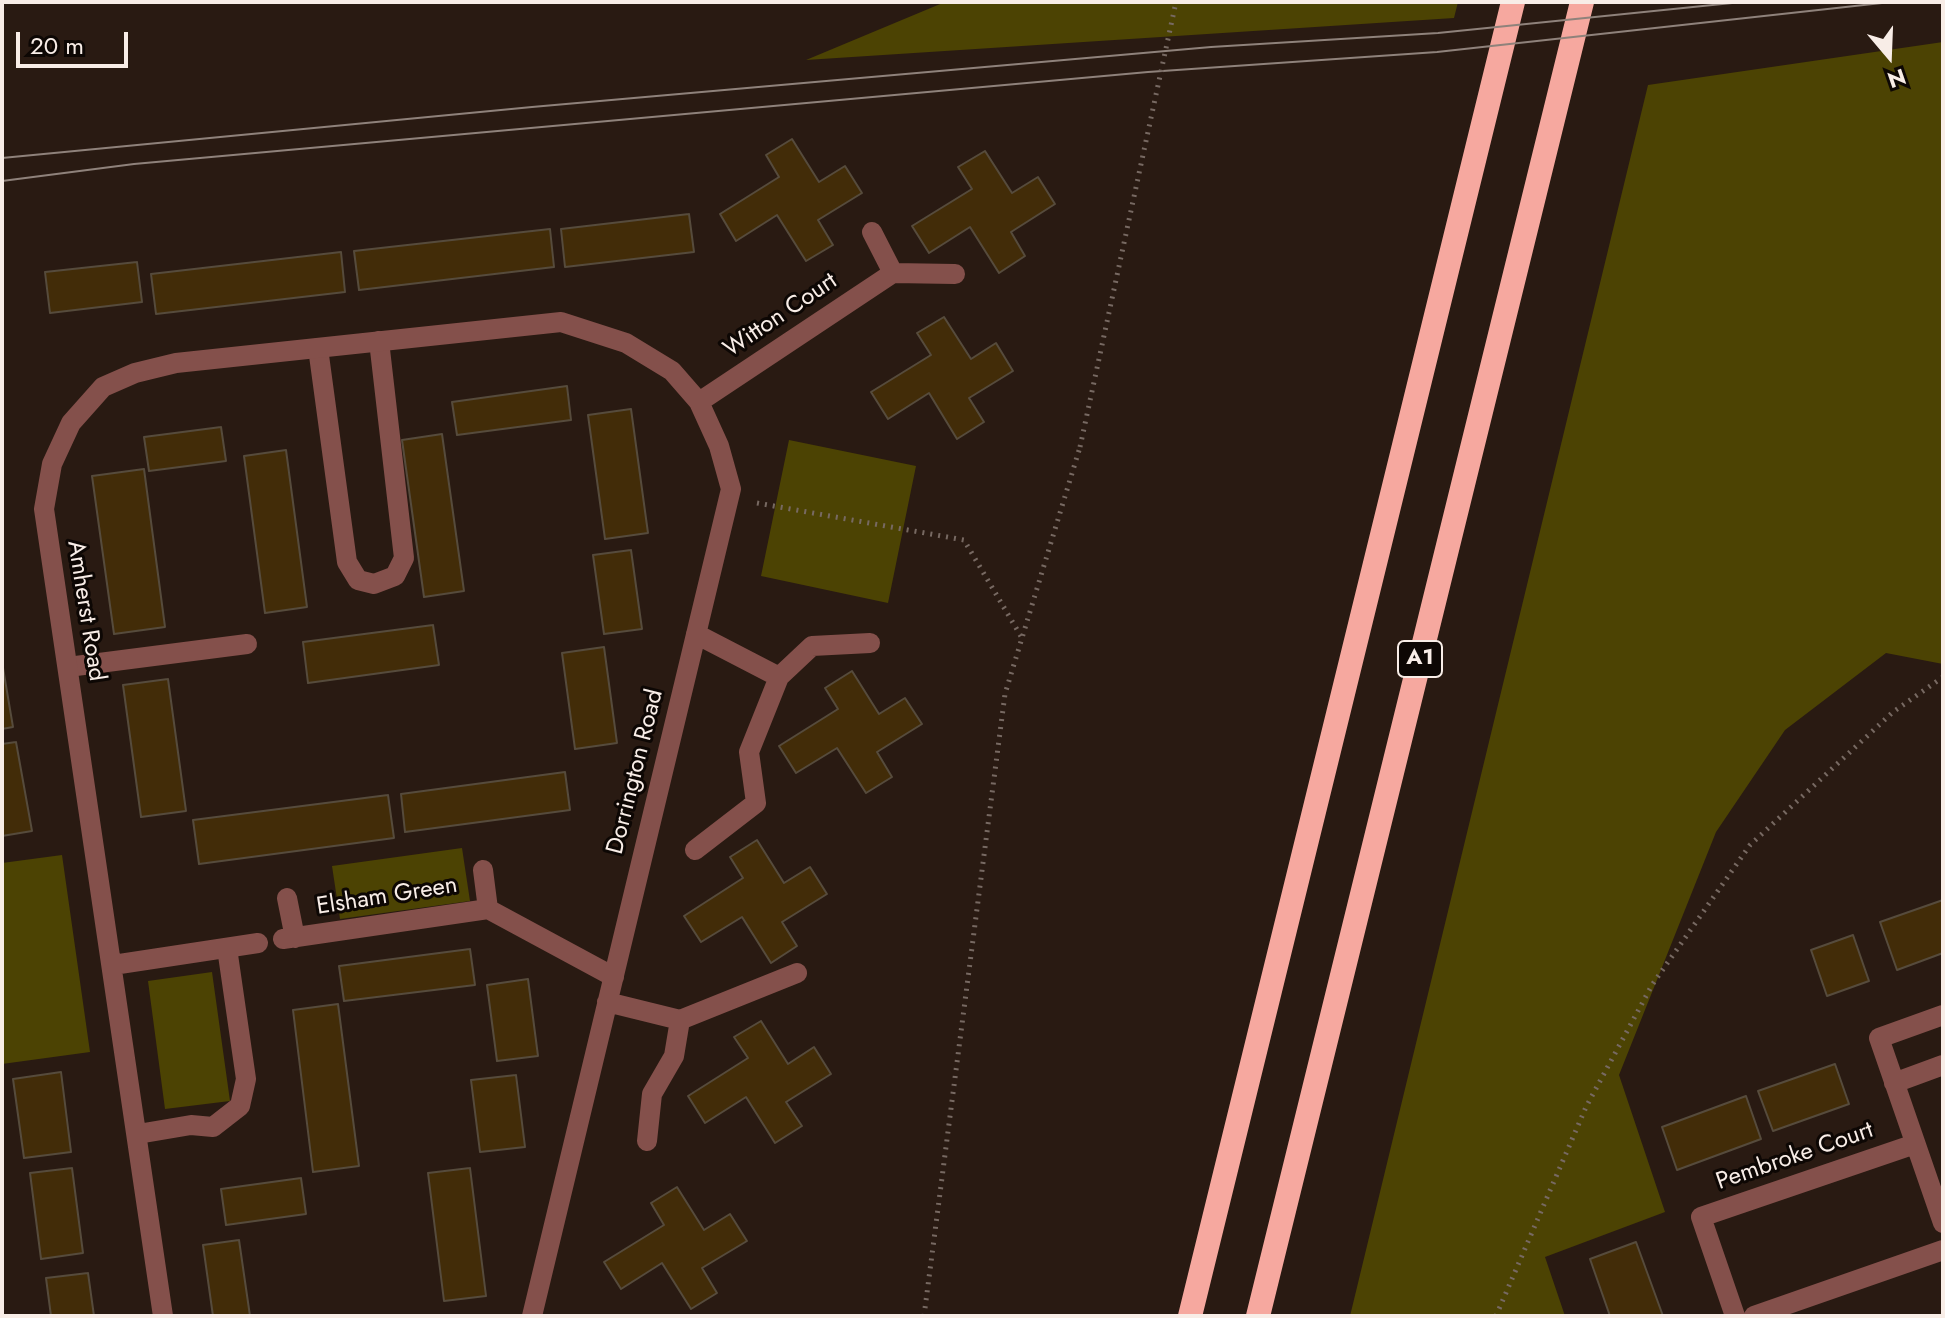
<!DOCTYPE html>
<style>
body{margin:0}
#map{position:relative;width:1945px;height:1318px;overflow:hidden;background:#291a12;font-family:Jost,sans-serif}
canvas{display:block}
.frame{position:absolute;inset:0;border:4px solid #f8ede7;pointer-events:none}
.north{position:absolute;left:1849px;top:16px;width:80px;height:80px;-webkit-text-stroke:6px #0d0704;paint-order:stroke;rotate:161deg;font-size:22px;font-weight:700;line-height:32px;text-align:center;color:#f8ede7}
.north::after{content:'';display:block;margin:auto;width:28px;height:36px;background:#f8ede7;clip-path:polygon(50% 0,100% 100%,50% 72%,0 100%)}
.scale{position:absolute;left:16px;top:32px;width:112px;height:36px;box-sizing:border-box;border:4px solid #f8ede7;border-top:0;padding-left:10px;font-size:24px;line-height:28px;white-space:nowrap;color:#f8ede7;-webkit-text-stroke:6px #0d0704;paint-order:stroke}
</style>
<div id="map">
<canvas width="1945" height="1318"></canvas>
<div class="frame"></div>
<div class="north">N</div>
<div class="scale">20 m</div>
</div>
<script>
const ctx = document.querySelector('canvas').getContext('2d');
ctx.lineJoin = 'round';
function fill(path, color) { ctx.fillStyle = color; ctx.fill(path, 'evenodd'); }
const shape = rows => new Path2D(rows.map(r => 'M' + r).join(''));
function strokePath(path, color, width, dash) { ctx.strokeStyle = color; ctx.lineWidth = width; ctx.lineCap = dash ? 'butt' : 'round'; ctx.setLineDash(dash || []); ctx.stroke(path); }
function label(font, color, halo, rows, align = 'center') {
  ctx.font = font + ' Jost,sans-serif'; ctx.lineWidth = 6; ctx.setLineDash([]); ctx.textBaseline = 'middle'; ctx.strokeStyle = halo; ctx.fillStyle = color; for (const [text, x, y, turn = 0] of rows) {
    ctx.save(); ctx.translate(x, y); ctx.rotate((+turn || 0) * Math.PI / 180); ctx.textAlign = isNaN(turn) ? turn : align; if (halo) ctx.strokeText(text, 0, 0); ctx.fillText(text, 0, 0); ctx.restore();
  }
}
const green = shape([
 [945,2,1458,2,1454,18,806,60],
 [1943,42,1943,664,1886,653,1785,730,1716,832,1619,1075,1665,1212,1545,1257,1565,1316,1350,1316,1648,85],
 [789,440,916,466,888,603,761,576],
 [462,848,470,901,340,919,332,866],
 [62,855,90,1052,2,1064,2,863],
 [212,972,230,1101,165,1109,148,981]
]);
const building = shape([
 [792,139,819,182,845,166,862,193,818,220,833,245,806,261,777,215,736,241,720,214,779,177,766,155,792,139],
 [985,151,1012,193,1038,177,1055,204,1011,232,1025,256,999,273,970,227,929,253,912,226,972,189,958,167,985,151],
 [689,214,694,252,565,267,561,229,689,214],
 [550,229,554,267,359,290,354,251,550,229],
 [341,252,345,292,156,314,151,274,341,252],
 [137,262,142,302,50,313,45,272,137,262],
 [944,317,971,359,996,343,1013,371,969,398,984,422,957,439,929,393,888,419,871,392,931,355,917,333,944,317],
 [567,386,571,420,457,435,452,402,567,386],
 [631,409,648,533,605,539,588,415,631,409],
 [221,427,226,461,149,471,144,437,221,427],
 [442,434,464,591,424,597,402,440,442,434],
 [286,450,307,607,265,613,244,456,286,450],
 [144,469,165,627,114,634,92,476,144,469],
 [631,550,642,629,604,634,593,555,631,550],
 [433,625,439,665,308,683,303,642,433,625],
 [604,647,617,743,575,749,562,653,604,647],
 [2,662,13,727,2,729,2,662],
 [852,671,879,714,905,698,922,724,877,752,892,777,866,793,837,748,796,773,779,746,838,709,825,688,852,671],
 [168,679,186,811,141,817,123,685,168,679],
 [16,742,32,831,2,836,2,744,16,742],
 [565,772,570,810,405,832,401,794,565,772],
 [388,795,394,838,199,864,193,820,388,795],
 [757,840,784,883,810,867,827,894,782,922,797,946,771,963,742,917,701,942,684,916,743,878,730,857,757,840],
 [1943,900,1943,953,1897,970,1880,922,1943,900],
 [1853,935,1869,981,1827,996,1811,950,1853,935],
 [470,949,475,985,344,1001,339,966,470,949],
 [528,979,538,1056,497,1061,487,985,528,979],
 [338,1004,359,1166,313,1172,293,1010,338,1004],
 [761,1021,788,1064,814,1047,831,1074,786,1102,802,1126,775,1143,746,1097,705,1123,688,1096,748,1058,734,1037,761,1021],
 [1835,1064,1849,1104,1773,1131,1758,1091,1835,1064],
 [61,1072,71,1152,24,1158,13,1079,61,1072],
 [516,1075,525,1147,480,1152,471,1080,516,1075],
 [1746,1096,1761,1139,1677,1170,1662,1127,1746,1096],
 [72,1168,83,1253,41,1259,30,1173,72,1168],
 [470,1168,486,1296,444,1301,428,1173,470,1168],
 [301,1178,306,1214,226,1225,221,1189,301,1178],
 [677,1187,704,1230,730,1214,747,1241,702,1268,717,1293,691,1309,662,1263,621,1289,604,1262,664,1225,651,1203,677,1187],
 [239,1240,250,1316,213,1316,203,1245,239,1240],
 [1636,1242,1663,1316,1610,1316,1590,1259,1636,1242],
 [88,1273,94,1316,51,1316,46,1278,88,1273]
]);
const path = shape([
 [757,503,964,540,1022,638],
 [924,1316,1005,694,1080,447],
 [1496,1316,1586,1107,1652,985,1750,845,1893,712,1943,677]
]);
const lane = shape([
 [318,348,347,562,358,580,374,584,395,576,404,558,379,341],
 [68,667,247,644]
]);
const street = shape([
 [872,232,893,273,955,274],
 [699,402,893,273],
 [696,634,779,677,812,646,870,643],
 [695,850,756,803,749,752,779,677],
 [483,870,488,909],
 [287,898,295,938],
 [283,939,488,909,614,977],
 [113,965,258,943],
 [607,1002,680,1020,797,973],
 [1943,1015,1879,1038,1943,1223],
 [1894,1083,1943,1065],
 [138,1134,191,1125,213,1127,240,1106,246,1079,227,948],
 [647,1141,652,1094,674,1056,680,1020],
 [163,1316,44,509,52,464,71,423,103,387,135,373,176,363,561,322,626,343,672,371,699,402,719,446,731,489,532,1316],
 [1735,1316,1701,1217,1915,1144],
 [1754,1316,1943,1250]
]);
const highway = shape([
 [1190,1316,1513,2],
 [1258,1316,1582,2]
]);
const tram = shape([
 [2,158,532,107,1211,47,1438,33,1742,2],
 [2,181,134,164,1148,72,1437,52,1891,2]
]);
const pathBridge = shape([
 [1080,447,1176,2]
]);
const shields = [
 [1420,659,44]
];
const shieldNames = [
 ["A1",1420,659]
];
const streetNames = [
 ["Witton Court",781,316,-34],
 ["Amherst Road",85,611,81],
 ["Dorrington Road",636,772,-76],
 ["Elsham Green",387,897,-9],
 ["Pembroke Court",1795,1157,-19]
];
fill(green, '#4c4303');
fill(building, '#422c08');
strokePath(building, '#564b3c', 2);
strokePath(path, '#776962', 5, [2, 6]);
strokePath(lane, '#84504b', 20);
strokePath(street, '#84504b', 20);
strokePath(highway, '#f6a89f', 24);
strokePath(tram, '#8f827b', 2);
strokePath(pathBridge, '#776962', 5, [2, 6]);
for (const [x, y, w] of shields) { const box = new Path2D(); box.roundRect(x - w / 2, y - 18, w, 36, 6); ctx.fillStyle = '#0d0704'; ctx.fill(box); strokePath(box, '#f8ede7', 2); }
label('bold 22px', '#f8ede7', null, shieldNames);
label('24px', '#f8ede7', '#0d0704', streetNames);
</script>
